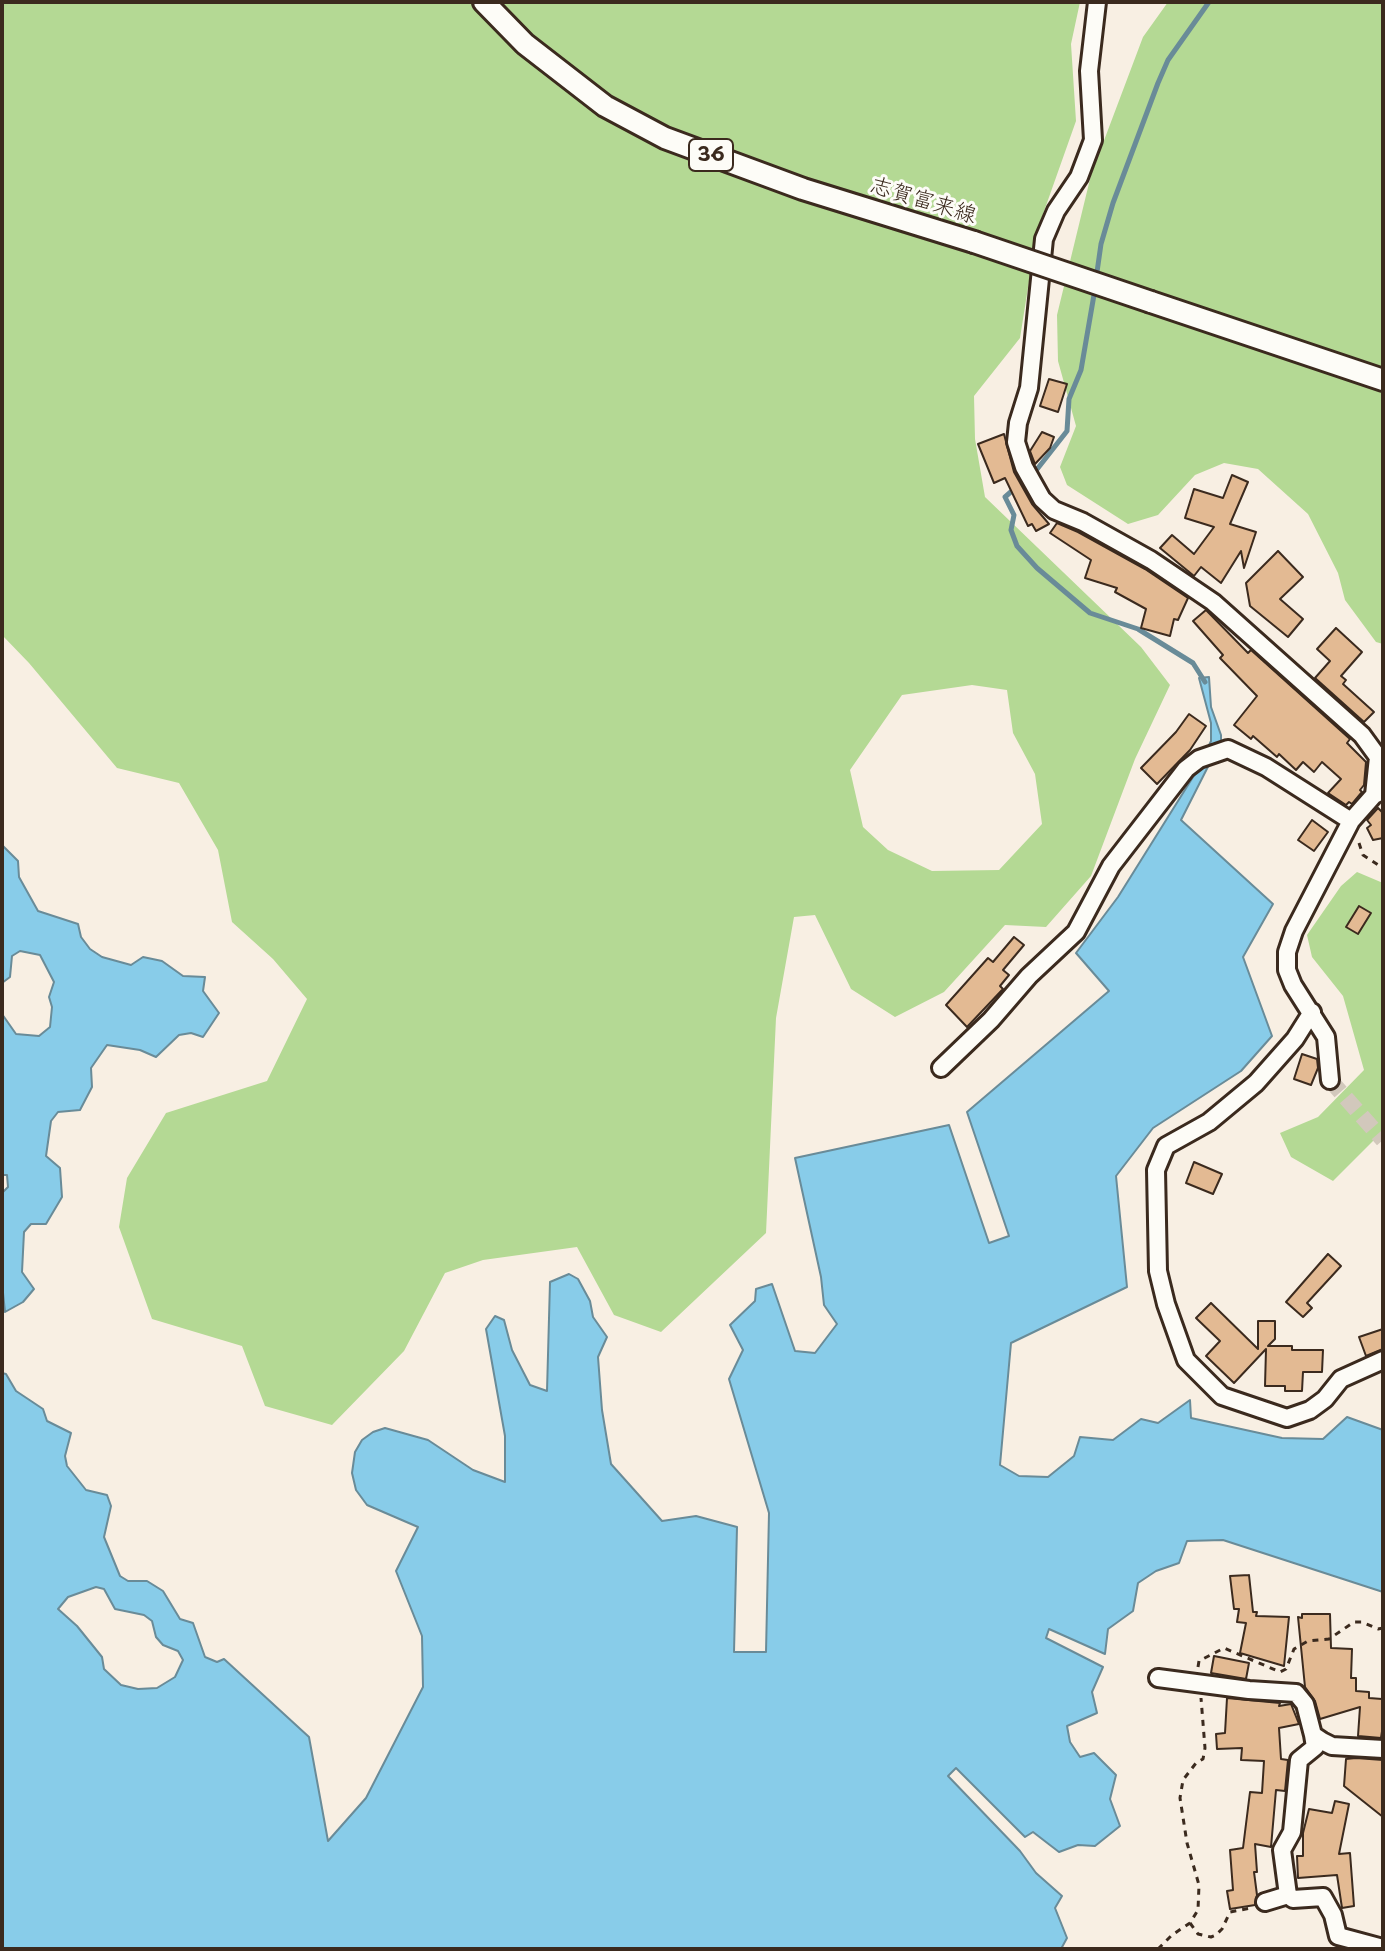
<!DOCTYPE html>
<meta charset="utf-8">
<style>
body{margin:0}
#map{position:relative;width:1385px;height:1951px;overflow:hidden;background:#f8efe3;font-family:"Playpen Sans",sans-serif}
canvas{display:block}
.frame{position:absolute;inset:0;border:4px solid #3b2a1e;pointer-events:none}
</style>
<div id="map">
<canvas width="1385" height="1951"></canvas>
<div class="frame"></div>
</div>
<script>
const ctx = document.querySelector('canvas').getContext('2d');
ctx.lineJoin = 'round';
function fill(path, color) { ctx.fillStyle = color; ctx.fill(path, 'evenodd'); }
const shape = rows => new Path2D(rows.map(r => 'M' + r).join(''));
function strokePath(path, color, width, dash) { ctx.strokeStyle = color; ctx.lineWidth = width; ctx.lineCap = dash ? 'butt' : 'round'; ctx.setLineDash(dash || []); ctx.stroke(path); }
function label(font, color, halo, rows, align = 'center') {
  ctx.font = font + ' "Playpen Sans","Klee One",sans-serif'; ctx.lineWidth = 6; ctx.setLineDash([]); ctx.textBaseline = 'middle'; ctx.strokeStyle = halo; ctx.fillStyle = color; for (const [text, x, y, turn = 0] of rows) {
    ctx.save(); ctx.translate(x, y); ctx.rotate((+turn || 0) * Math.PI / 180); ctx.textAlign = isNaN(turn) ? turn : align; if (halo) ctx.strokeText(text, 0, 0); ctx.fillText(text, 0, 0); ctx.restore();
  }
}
const green = shape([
 [2,2,1080,2,1071,44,1076,121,1037,231,1020,338,974,396,975,439,985,497,1141,647,1170,685,1135,759,1091,876,1046,927,1005,925,944,992,895,1017,851,989,815,915,794,917,776,1018,766,1233,661,1332,614,1315,577,1247,483,1260,445,1273,404,1351,332,1425,265,1406,242,1346,152,1319,119,1227,127,1178,166,1113,267,1081,307,999,273,959,232,922,218,850,179,783,117,768,29,663,2,635],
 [972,685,1007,690,1013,733,1035,774,1042,824,999,870,932,871,888,850,863,827,850,770,902,695],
 [1168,2,1383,2,1383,644,1376,642,1345,600,1338,573,1308,514,1258,469,1224,463,1195,475,1158,515,1128,524,1067,485,1060,467,1076,426,1058,361,1057,315,1091,175,1143,37],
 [1357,872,1383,883,1383,1131,1333,1181,1291,1157,1280,1133,1318,1117,1364,1070,1343,996,1312,957,1307,935,1341,886]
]);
const water = shape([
 [1209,677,1211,707,1221,735,1221,741,1181,820,1273,904,1243,957,1272,1036,1241,1071,1153,1128,1116,1176,1127,1287,1011,1343,1000,1465,1019,1476,1048,1477,1074,1456,1080,1437,1113,1440,1141,1419,1158,1423,1190,1400,1191,1418,1282,1438,1323,1439,1347,1417,1383,1430,1383,1592,1223,1540,1187,1541,1179,1563,1156,1571,1138,1583,1133,1611,1108,1629,1105,1654,1049,1629,1046,1638,1103,1667,1092,1692,1097,1713,1067,1726,1070,1742,1080,1757,1094,1753,1116,1775,1110,1799,1120,1826,1095,1846,1078,1845,1059,1852,1033,1832,1025,1837,956,1768,948,1776,1020,1851,1036,1873,1062,1896,1055,1908,1067,1938,1061,1949,2,1949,2,1373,6,1374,16,1391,43,1409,47,1421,71,1433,65,1456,67,1466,86,1490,107,1495,111,1506,104,1537,120,1576,128,1581,147,1581,163,1591,180,1619,193,1623,205,1657,217,1662,224,1659,309,1737,328,1841,366,1798,423,1687,422,1636,396,1571,418,1527,367,1505,356,1490,352,1473,355,1452,362,1440,373,1432,385,1428,428,1440,473,1470,505,1482,505,1436,486,1329,495,1316,504,1320,512,1350,530,1385,547,1391,550,1282,569,1274,578,1279,590,1301,593,1317,607,1337,598,1357,602,1410,611,1464,662,1521,696,1516,737,1527,734,1652,766,1652,769,1513,729,1379,743,1350,730,1325,755,1301,756,1289,772,1284,795,1351,815,1353,837,1324,824,1305,821,1277,795,1158,949,1125,989,1243,1009,1236,967,1112,1109,991,1076,953,1118,897,1198,769,1211,741,1211,723,1199,678,1209,677],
 [96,1587,104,1589,115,1609,144,1615,152,1621,156,1637,163,1645,178,1651,183,1660,175,1677,157,1688,138,1689,121,1685,104,1669,102,1657,77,1626,58,1609,68,1597,96,1587],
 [2,845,18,861,19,877,38,911,78,924,81,937,90,949,102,957,131,965,143,957,162,961,183,976,205,977,203,991,219,1013,203,1037,191,1033,179,1035,156,1057,140,1050,107,1045,91,1068,92,1087,80,1110,58,1112,51,1121,46,1156,60,1168,62,1197,46,1224,31,1224,24,1232,22,1272,34,1289,23,1302,5,1312,2,1283,2,1193,8,1187,7,1175,2,1175,2,1014,16,1034,39,1036,50,1027,52,1007,49,997,54,982,40,955,20,951,12,956,10,977,2,983,2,845]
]);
const stream = shape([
 [1096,279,1101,244,1113,203,1158,83,1168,60,1209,2],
 [1095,289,1081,370,1069,399,1067,431,1038,468,1005,497,1014,515,1011,530,1017,546,1037,568,1090,613,1138,629,1193,663,1205,682]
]);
const building = shape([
 [1049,379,1067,384,1058,412,1040,406,1049,379],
 [1042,432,1054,437,1050,448,1035,464,1030,451,1042,432],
 [1004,434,1014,472,1032,504,1049,524,1036,531,1032,524,1028,526,1005,478,994,483,978,444,1004,434],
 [1232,475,1248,482,1230,524,1256,532,1244,568,1241,551,1221,583,1201,567,1194,576,1160,548,1172,535,1194,554,1214,527,1185,518,1194,489,1223,498,1232,475],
 [1057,523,1078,532,1145,569,1188,598,1178,620,1174,619,1170,636,1141,628,1146,609,1115,592,1117,588,1085,578,1091,560,1050,533,1057,523],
 [1278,551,1303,577,1280,599,1303,619,1288,637,1250,606,1246,583,1278,551],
 [1206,610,1248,653,1251,650,1350,739,1347,743,1366,762,1364,785,1360,790,1362,792,1352,804,1349,802,1346,805,1328,793,1341,779,1322,762,1314,772,1303,762,1296,770,1279,754,1277,757,1253,736,1251,739,1234,725,1257,696,1220,658,1223,655,1193,621,1206,610],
 [1336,628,1362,652,1341,676,1346,680,1343,684,1374,712,1364,722,1315,678,1330,661,1317,649,1336,628],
 [1189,714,1206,726,1190,750,1157,784,1141,768,1176,732,1189,714],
 [1378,808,1383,813,1383,838,1373,840,1367,828,1371,825,1367,820,1378,808],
 [1312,820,1328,832,1314,851,1298,840,1312,820],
 [1359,906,1371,913,1358,934,1346,927,1359,906],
 [1014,937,1024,945,1003,970,1009,975,1000,986,1003,989,967,1027,946,1005,988,958,993,962,1014,937],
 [1302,1054,1317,1059,1318,1068,1311,1085,1294,1079,1302,1054],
 [1194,1162,1222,1174,1213,1194,1186,1183,1194,1162],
 [1328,1254,1341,1266,1307,1303,1312,1308,1303,1317,1286,1302,1328,1254],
 [1211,1303,1258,1349,1258,1321,1275,1321,1275,1339,1268,1346,1292,1346,1292,1350,1323,1350,1322,1372,1303,1372,1302,1391,1285,1391,1285,1386,1265,1386,1266,1349,1234,1383,1206,1356,1220,1341,1196,1318,1211,1303],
 [1383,1329,1383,1349,1366,1356,1359,1337,1383,1329],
 [1249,1575,1253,1612,1257,1612,1256,1616,1289,1617,1284,1666,1240,1653,1246,1623,1237,1622,1239,1609,1234,1609,1230,1576,1249,1575],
 [1302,1614,1330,1614,1331,1648,1352,1649,1351,1678,1356,1678,1356,1691,1369,1692,1369,1698,1382,1699,1383,1725,1381,1738,1358,1736,1360,1707,1320,1719,1315,1701,1305,1687,1298,1617,1302,1618,1302,1614],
 [1214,1656,1249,1663,1246,1679,1211,1673,1214,1656],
 [1227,1698,1280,1703,1279,1706,1291,1704,1299,1724,1279,1728,1281,1759,1288,1760,1285,1791,1276,1790,1271,1847,1255,1844,1257,1872,1254,1872,1257,1895,1255,1905,1230,1909,1227,1891,1233,1890,1230,1850,1243,1848,1250,1792,1262,1793,1264,1761,1241,1760,1242,1748,1217,1749,1216,1734,1225,1733,1227,1698],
 [1356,1758,1383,1760,1383,1817,1344,1786,1346,1759,1356,1758],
 [1335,1801,1349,1804,1339,1854,1350,1853,1354,1906,1342,1908,1337,1875,1298,1878,1297,1856,1303,1856,1303,1833,1309,1809,1332,1813,1335,1801]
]);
const minorTunnel = shape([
 [1330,1080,1383,1140]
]);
const path = shape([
 [1359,843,1363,855,1383,868],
 [1198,1667,1199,1661,1224,1648,1280,1672,1286,1669,1294,1649,1308,1641,1329,1639,1354,1622,1362,1622,1378,1629,1383,1628],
 [1190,1923,1198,1934,1211,1937,1216,1935,1222,1929,1230,1912,1251,1908],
 [1158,1949,1172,1935,1190,1923,1198,1910,1199,1885,1187,1843,1180,1798,1183,1780,1196,1763,1203,1759,1205,1748,1201,1698]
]);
const minor = shape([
 [1097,2,1089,71,1093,140,1079,177,1056,211,1044,239,1029,388,1018,423,1016,442,1024,467,1042,499,1054,510,1083,522,1151,560,1213,602,1362,735,1378,757,1374,795],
 [1312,1012,1295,1039,1256,1083,1209,1122,1166,1146,1156,1170,1158,1271,1166,1304,1186,1360,1222,1396,1287,1418,1310,1410,1325,1399,1341,1379,1383,1360],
 [941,1068,991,1020,1029,976,1076,932,1111,866,1186,769,1199,759,1228,749,1266,767,1351,821],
 [1330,1080,1326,1037,1293,985,1287,970,1287,952,1294,931,1351,821,1374,795,1382,791],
 [1158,1678,1249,1690,1296,1693,1305,1704,1313,1735,1322,1741,1332,1746,1383,1749],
 [1288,1895,1293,1899,1323,1897,1333,1915,1338,1936,1383,1948],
 [1265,1902,1288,1895,1282,1850,1292,1832,1299,1760,1315,1747,1313,1735]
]);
const major = shape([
 [484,2,525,44,605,106,665,138,803,189,974,242],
 [1151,302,1383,380]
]);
const majorBridge = shape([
 [974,242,1151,302]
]);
const shields = [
 [711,155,44]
];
const shieldNames = [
 ["36",711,155]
];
const streetNames = [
 ["志賀富来線",923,201,17]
];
fill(green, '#b4d994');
fill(water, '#88cce9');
strokePath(water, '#698b98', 2);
strokePath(stream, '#698b98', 5);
fill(building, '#e3ba93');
strokePath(building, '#3b2a1e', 2);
strokePath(minorTunnel, '#d2c8bc', 16, [16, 8]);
strokePath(minor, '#3b2a1e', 22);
strokePath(major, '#3b2a1e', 26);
strokePath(path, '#3b2a1e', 3, [6, 6]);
strokePath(minor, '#fdfcf7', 16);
strokePath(major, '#fdfcf7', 20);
strokePath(majorBridge, '#3b2a1e', 26, []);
strokePath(majorBridge, '#fdfcf7', 20);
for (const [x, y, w] of shields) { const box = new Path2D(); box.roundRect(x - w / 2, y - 16, w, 32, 6); ctx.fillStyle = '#fdfcf7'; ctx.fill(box); strokePath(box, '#3b2a1e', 2); }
label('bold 20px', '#3b2a1e', null, shieldNames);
label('22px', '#3b2a1e', '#fdfcf7', streetNames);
</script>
